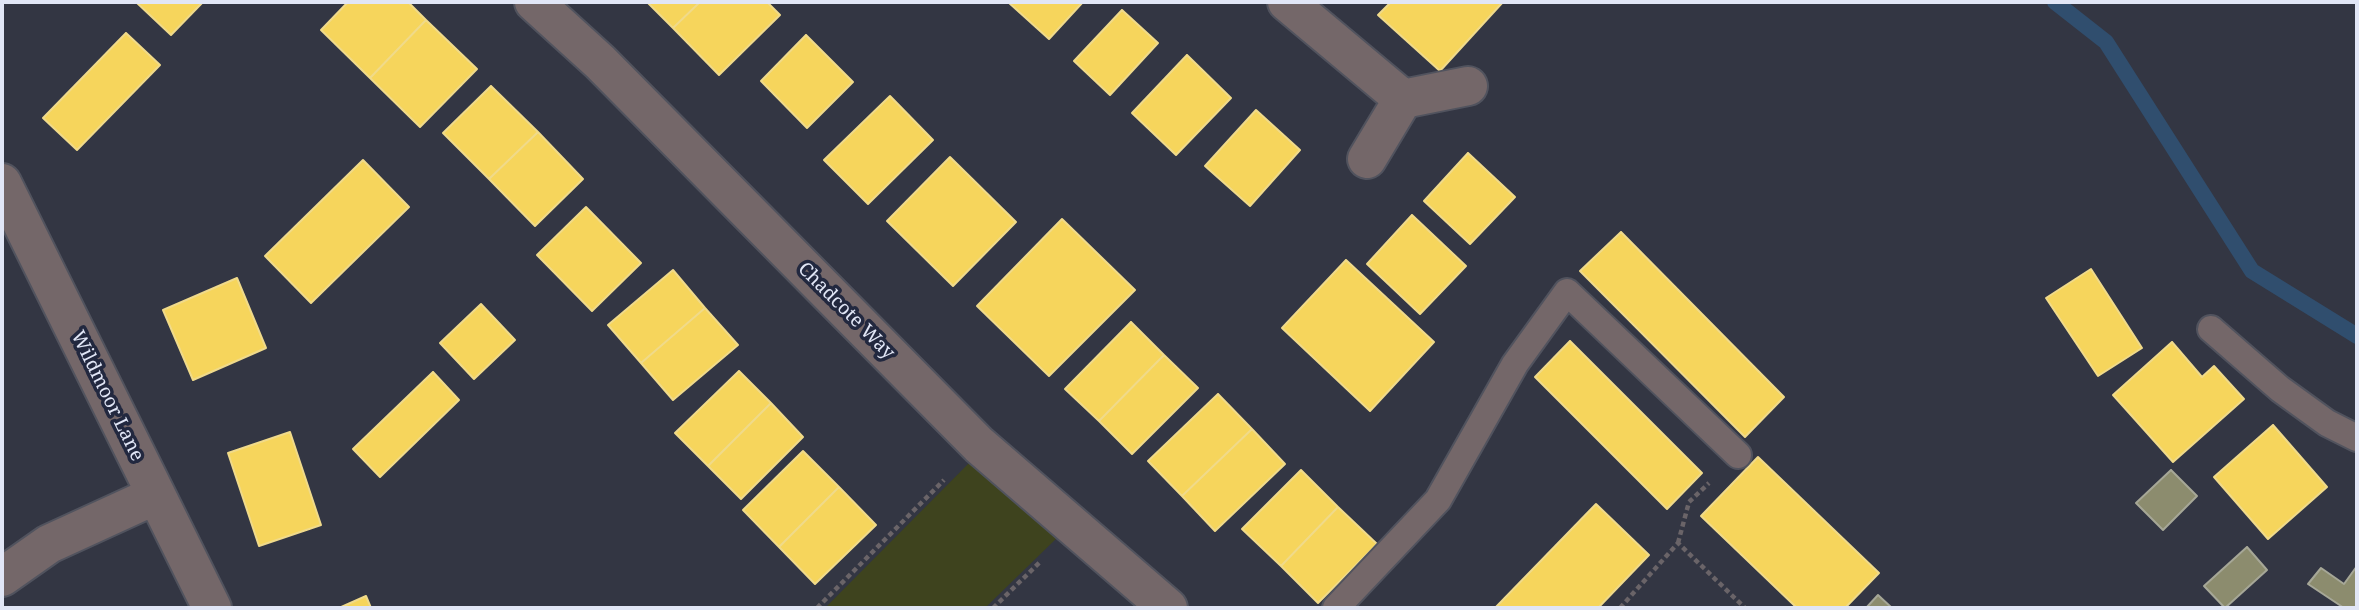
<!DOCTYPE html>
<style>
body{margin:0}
#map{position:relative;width:2359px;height:610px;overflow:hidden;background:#333643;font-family:"Noto Serif",serif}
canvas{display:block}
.frame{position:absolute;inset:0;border:4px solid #e1e6f6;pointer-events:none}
</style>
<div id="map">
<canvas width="2359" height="610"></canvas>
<div class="frame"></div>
</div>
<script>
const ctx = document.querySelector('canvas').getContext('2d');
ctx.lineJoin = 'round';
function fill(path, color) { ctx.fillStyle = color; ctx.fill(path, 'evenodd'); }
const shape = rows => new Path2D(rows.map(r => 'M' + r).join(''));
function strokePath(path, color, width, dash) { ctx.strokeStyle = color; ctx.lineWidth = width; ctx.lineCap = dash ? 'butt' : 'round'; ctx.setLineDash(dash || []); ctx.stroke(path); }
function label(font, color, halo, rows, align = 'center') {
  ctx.font = font + ' "Noto Serif",serif'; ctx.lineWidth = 7; ctx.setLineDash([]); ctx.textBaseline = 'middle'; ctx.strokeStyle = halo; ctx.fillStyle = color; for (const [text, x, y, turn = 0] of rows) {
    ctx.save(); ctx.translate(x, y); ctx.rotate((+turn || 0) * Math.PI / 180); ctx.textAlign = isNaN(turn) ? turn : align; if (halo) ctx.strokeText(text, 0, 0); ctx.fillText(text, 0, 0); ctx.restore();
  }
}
const green = shape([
 [973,459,1061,534,985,608,825,608]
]);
const homes = shape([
 [136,2,203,2,171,35,136,2],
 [348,2,408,2,426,20,370,78,321,30,348,2],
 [647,2,700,2,673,28,647,2],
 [700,2,767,2,780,15,719,75,673,28,700,2],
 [1008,2,1083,2,1049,39,1008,2],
 [1391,2,1503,2,1440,71,1378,15,1391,2],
 [1122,10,1158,43,1110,95,1074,61,1122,10],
 [426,20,477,69,420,127,370,78,426,20],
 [126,33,160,65,77,150,43,118,126,33],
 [806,35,853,82,807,128,761,81,806,35],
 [1187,55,1231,98,1176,155,1132,113,1187,55],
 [491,86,538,132,489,179,443,133,491,86],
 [890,96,933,140,868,204,824,160,890,96],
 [1256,110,1300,150,1250,206,1205,166,1256,110],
 [538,132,583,179,535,226,489,179,538,132],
 [1468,153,1515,197,1470,244,1424,201,1468,153],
 [950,157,1016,222,953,286,887,221,950,157],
 [363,160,409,207,311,303,265,256,363,160],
 [586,207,641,263,592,311,537,255,586,207],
 [1412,215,1466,266,1420,314,1367,264,1412,215],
 [1062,219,1135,290,1049,376,977,306,1062,219],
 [1621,232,1784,397,1745,437,1580,271,1621,232],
 [1346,260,1434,342,1370,411,1282,328,1346,260],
 [2091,269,2142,348,2098,376,2046,298,2091,269],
 [673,270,705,308,641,363,608,325,673,270],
 [237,278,266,348,193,380,163,310,237,278],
 [481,304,515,340,474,379,440,343,481,304],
 [705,308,738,345,673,400,641,363,705,308],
 [1131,322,1164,355,1099,421,1065,389,1131,322],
 [1570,341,1702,473,1667,509,1535,377,1570,341],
 [2172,342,2202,377,2214,366,2244,399,2173,462,2113,395,2172,342],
 [1164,355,1198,388,1132,454,1099,421,1164,355],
 [739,371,771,403,708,466,675,433,739,371],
 [433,372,459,400,380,477,353,449,433,372],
 [1218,394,1252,429,1182,496,1148,461,1218,394],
 [771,403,803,437,741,499,708,466,771,403],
 [2273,425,2327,487,2268,539,2214,477,2273,425],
 [1252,429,1285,464,1215,531,1182,496,1252,429],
 [290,432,321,525,259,546,228,453,290,432],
 [803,451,839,487,779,547,743,510,803,451],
 [1758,457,1879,573,1845,608,1797,608,1701,516,1758,457],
 [1301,470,1338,507,1281,566,1242,529,1301,470],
 [839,487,876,525,815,584,779,547,839,487],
 [1596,504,1649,555,1598,608,1495,608,1596,504],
 [1338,507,1377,544,1318,603,1281,566,1338,507],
 [366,596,371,608,339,608,366,596]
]);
const industry = shape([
 [2171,470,2197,496,2163,530,2136,503,2171,470],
 [2247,547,2267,570,2225,608,2204,586,2247,547],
 [2357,566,2357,608,2344,608,2308,584,2321,568,2344,584,2357,566],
 [1878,595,1892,608,1866,608,1878,595]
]);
const stream = shape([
 [2055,2,2106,42,2252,271,2357,336]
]);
const path = shape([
 [1678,543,1689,502,1709,483],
 [817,608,944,480],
 [993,608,1040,562],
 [1620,608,1678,543,1745,608]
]);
const service = shape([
 [2211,329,2280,389,2327,423,2357,438],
 [1336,608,1438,500,1515,364,1567,292,1738,455]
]);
const minor = shape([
 [534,2,600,62,979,445,1168,608],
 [1287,2,1403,99],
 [1367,159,1403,99,1468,86]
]);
const tertiary = shape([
 [2,183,212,608],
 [2,577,49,544,156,495]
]);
const streetNames = [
 ["Chadcote Way",846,311,45],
 ["Wildmoor Lane",107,396,64]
];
fill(green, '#3e431e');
fill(homes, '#f6d55c');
strokePath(homes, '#f0da8a', 2);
fill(industry, '#8c8c6e');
strokePath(industry, '#a6a797', 2);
strokePath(stream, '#304e6e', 16);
strokePath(service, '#51535e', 30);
strokePath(minor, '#51535e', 42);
strokePath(tertiary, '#51535e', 42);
strokePath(path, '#6a6468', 4.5, [5, 3.5]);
strokePath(service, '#746769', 26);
strokePath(minor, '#746769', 38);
strokePath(tertiary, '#746769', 38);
label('19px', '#e1e6f6', '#22283f', streetNames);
</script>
